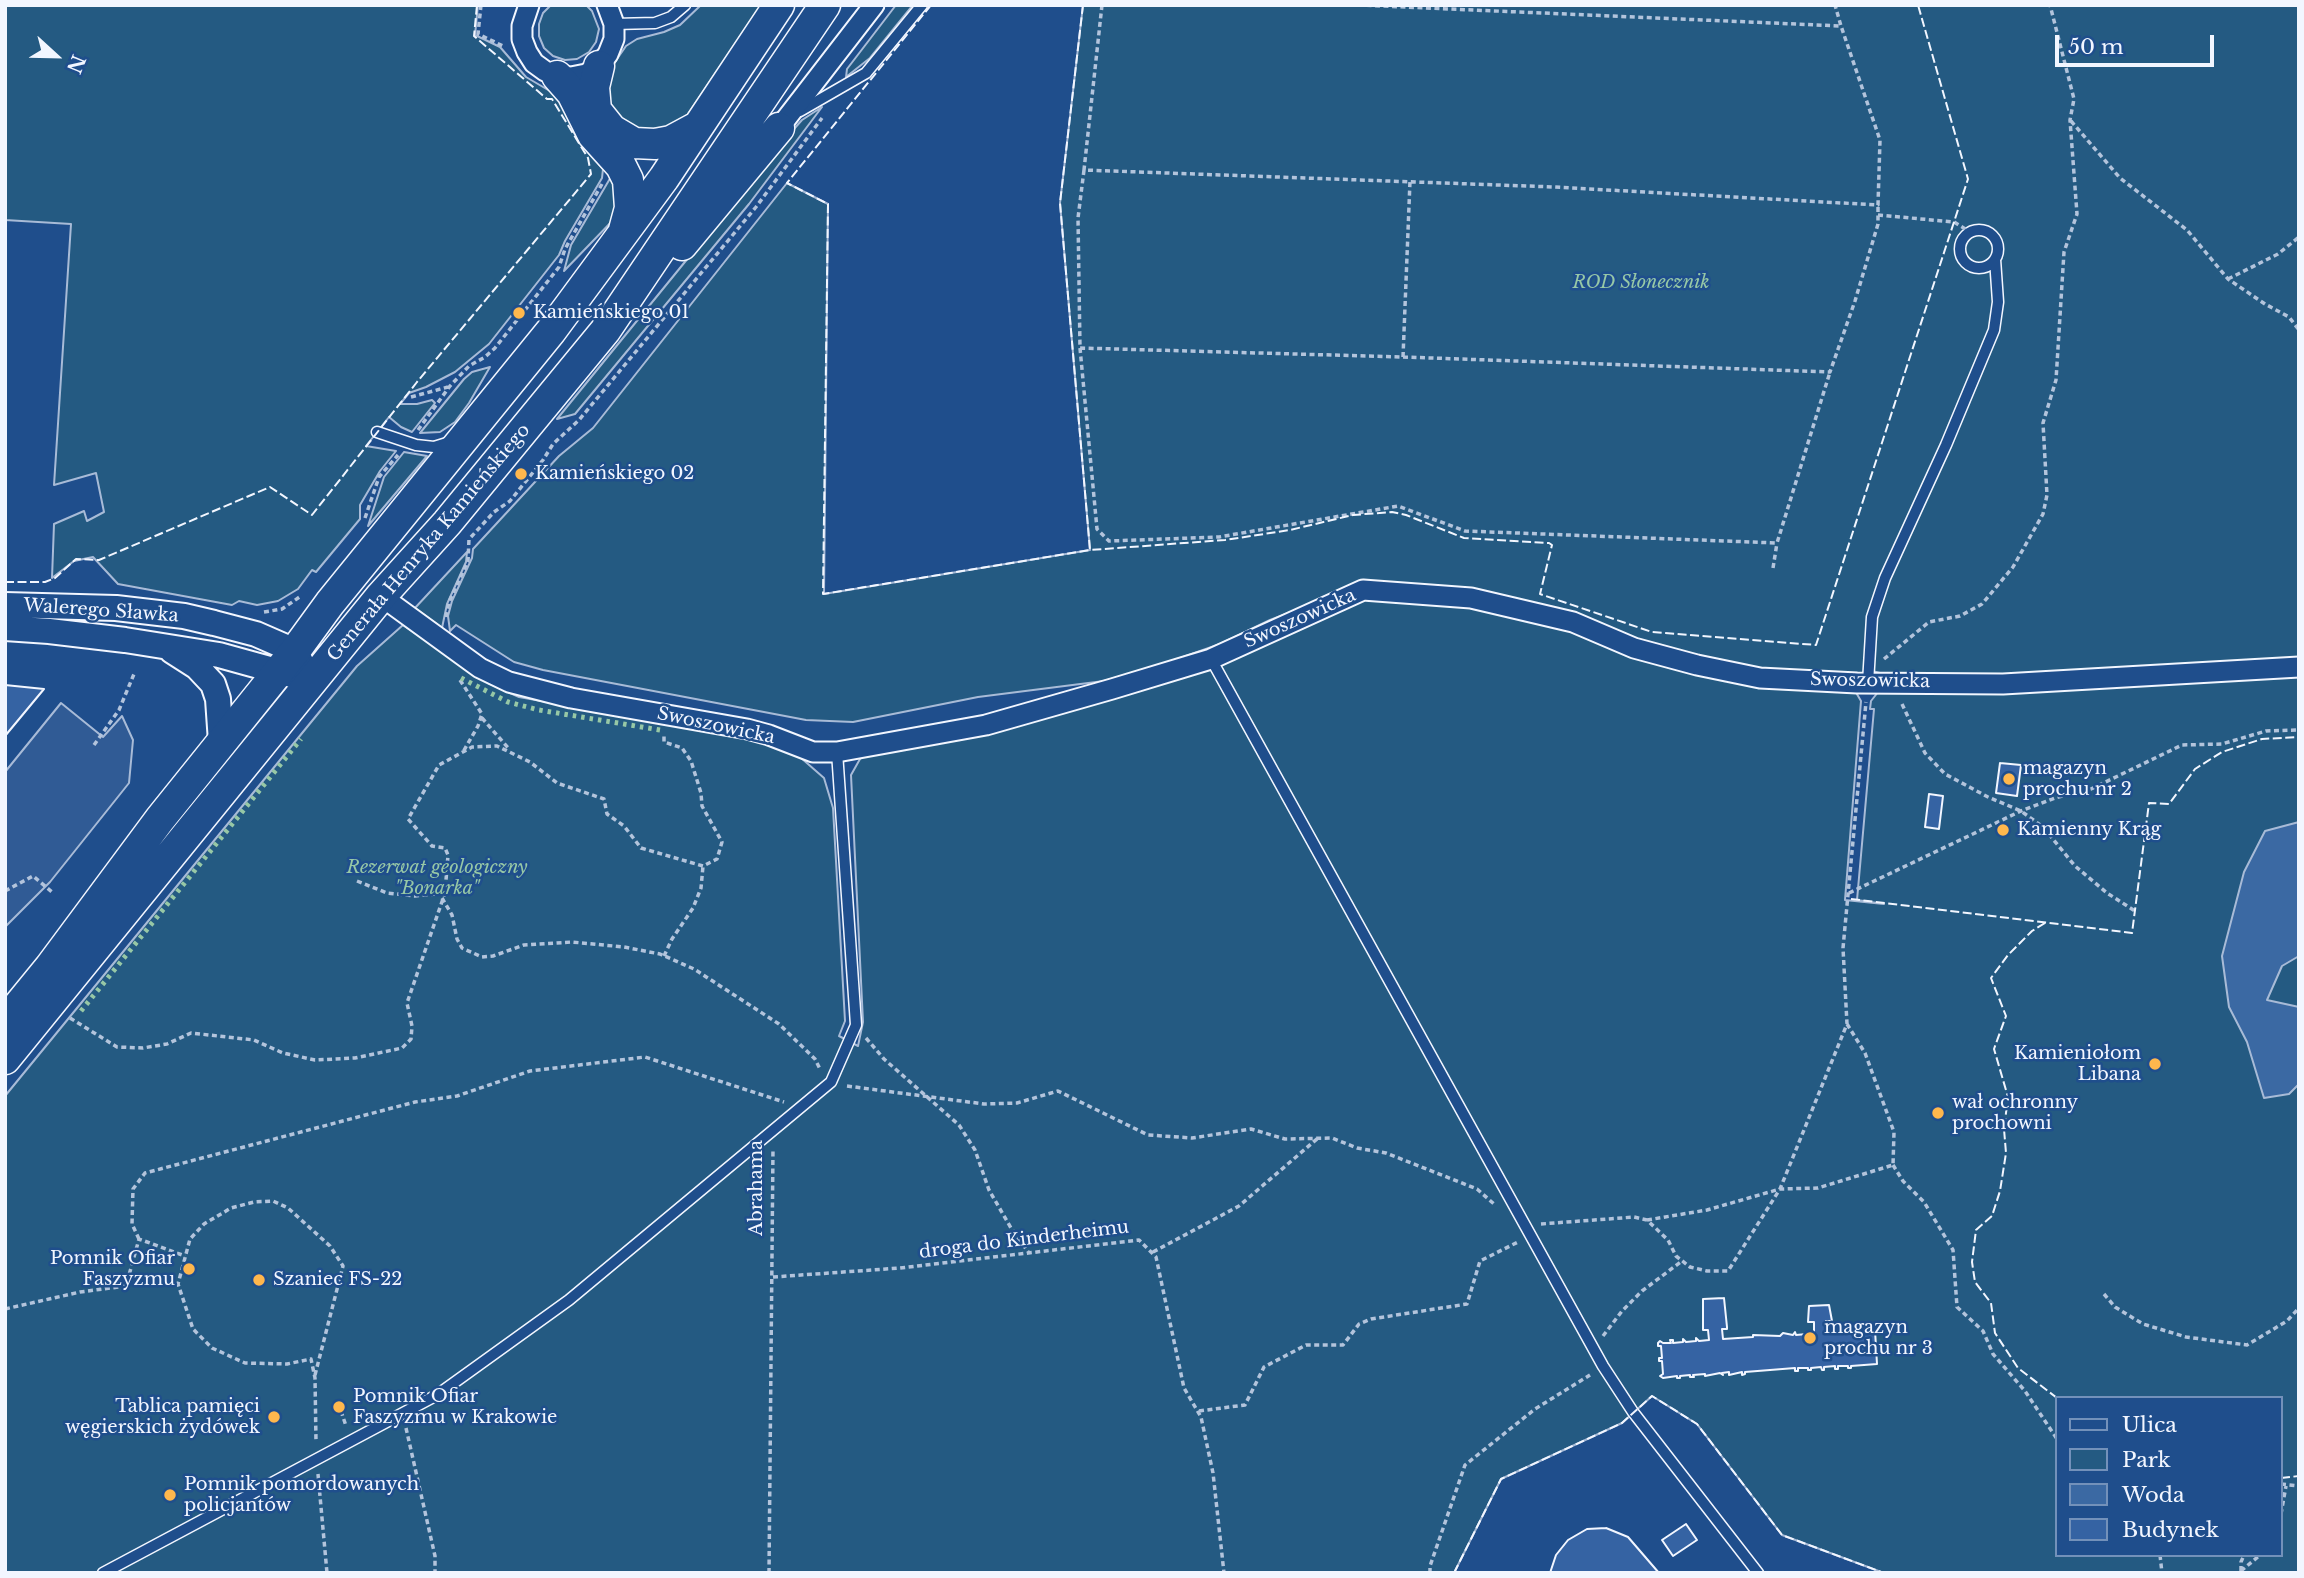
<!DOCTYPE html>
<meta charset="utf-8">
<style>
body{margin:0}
#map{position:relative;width:2304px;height:1578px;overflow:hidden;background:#1f4e8c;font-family:"Libre Baskerville",serif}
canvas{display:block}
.frame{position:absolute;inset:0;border:7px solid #f2f6ff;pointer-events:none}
.legend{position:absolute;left:2055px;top:1396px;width:228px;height:161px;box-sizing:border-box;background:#1f4e8c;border:2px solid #7391ba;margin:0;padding:9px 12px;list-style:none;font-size:21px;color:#f2f6ff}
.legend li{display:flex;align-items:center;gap:14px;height:35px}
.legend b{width:35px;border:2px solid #7391ba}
.north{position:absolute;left:21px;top:21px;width:70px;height:70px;-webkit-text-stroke:5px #1f4e8c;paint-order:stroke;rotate:112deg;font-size:19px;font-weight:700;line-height:28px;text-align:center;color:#f2f6ff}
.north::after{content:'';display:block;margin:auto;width:24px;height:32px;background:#f2f6ff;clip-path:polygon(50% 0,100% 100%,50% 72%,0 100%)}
.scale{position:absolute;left:2055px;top:35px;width:159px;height:32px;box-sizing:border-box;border:4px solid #f2f6ff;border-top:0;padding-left:9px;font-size:21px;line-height:24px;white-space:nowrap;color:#f2f6ff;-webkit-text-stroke:5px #1f4e8c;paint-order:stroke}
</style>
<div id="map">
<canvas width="2304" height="1578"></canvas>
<div class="frame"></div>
<ul class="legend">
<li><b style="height:9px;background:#1f4e8c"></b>Ulica</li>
<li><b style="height:19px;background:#245a82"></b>Park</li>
<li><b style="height:19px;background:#3b69a3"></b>Woda</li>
<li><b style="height:19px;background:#3563a3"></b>Budynek</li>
</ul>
<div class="north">N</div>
<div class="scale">50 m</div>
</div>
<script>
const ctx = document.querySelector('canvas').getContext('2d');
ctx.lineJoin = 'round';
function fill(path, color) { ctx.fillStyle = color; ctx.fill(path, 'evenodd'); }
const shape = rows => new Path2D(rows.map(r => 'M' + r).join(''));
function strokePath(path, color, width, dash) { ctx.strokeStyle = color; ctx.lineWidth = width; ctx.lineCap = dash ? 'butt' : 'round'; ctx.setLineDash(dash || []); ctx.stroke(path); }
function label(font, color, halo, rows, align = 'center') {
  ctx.font = font + ' "Libre Baskerville",serif'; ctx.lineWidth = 5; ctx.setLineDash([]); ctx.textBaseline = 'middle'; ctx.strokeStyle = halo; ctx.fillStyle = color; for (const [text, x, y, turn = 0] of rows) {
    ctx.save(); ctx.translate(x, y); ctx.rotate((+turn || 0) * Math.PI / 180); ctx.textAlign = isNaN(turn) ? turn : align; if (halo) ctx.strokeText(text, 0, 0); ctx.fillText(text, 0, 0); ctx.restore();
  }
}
const green = shape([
 [5,5,478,5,475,35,500,47,526,77,555,94,566,112,574,133,583,147,603,169,602,178,565,241,559,255,489,344,455,372,426,387,409,393,400,404,417,404,432,400,435,403,412,432,401,427,389,417,366,446,396,451,380,471,360,505,360,519,316,572,312,570,298,589,278,601,257,605,239,601,232,605,118,584,93,557,74,561,52,578,54,524,84,511,87,521,104,512,96,473,54,485,71,224,5,220,5,5],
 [551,5,586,5,592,11,599,29,596,42,589,52,577,59,565,60,553,56,544,48,539,36,539,24,543,13,551,5],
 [701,5,761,5,686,117,649,136,609,117,606,75,626,46,637,39,664,32,680,25,701,5],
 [896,5,913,5,870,58,846,77,847,69,896,5],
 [1083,5,2299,5,2299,663,2006,677,1900,678,1872,671,1861,678,1778,673,1635,641,1362,585,1270,620,1220,644,1163,664,1104,681,978,697,853,722,806,720,543,670,514,662,456,625,450,631,448,616,452,601,472,558,473,549,559,456,593,428,787,183,828,204,824,594,1090,550,1060,203,1083,5],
 [822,107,749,204,575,414,557,419,785,139,802,120,822,107],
 [615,170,617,216,564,271,571,245,615,170],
 [490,367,469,403,455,422,440,432,420,433,464,379,472,372,490,367],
 [404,452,427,456,368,526,384,477,404,452],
 [467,552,466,562,447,604,442,628,415,608,467,552],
 [1373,598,1430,599,1564,626,1630,653,1854,689,1861,701,1845,900,1884,904,1857,900,1874,709,1870,709,1871,701,1882,687,2299,673,2299,1573,1884,1573,1782,1535,1697,1424,1652,1396,1622,1423,1501,1479,1454,1573,5,1573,5,1096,357,666,403,625,488,683,519,697,765,741,800,757,824,778,833,808,845,1021,839,1036,858,1046,863,1022,851,775,860,759,867,754,1007,726,1328,610,1373,598],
 [2057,1398,2281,1398,2281,1555,2057,1555,2057,1398]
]);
const parking = shape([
 [61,703,103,737,122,716,133,740,129,783,50,882,5,927,5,772,61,703]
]);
const water = shape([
 [2299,822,2299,956,2282,966,2267,1000,2299,1007,2299,1084,2289,1094,2264,1098,2247,1042,2229,1007,2222,956,2244,872,2265,831,2299,822]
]);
const building = shape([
 [5,685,44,689,5,736,5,685],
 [2000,763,2021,765,2017,796,1996,793,2000,763],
 [1929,794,1943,796,1939,829,1925,827,1929,794],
 [1724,1298,1727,1327,1727,1329,1722,1329,1723,1339,1753,1337,1753,1335,1780,1336,1783,1333,1793,1335,1795,1332,1796,1335,1807,1334,1809,1332,1809,1334,1814,1333,1814,1322,1808,1322,1809,1306,1829,1305,1832,1321,1826,1321,1827,1333,1875,1330,1877,1364,1851,1366,1851,1368,1848,1368,1848,1366,1838,1366,1838,1369,1835,1369,1835,1366,1824,1367,1824,1370,1822,1370,1821,1367,1811,1368,1811,1370,1808,1370,1808,1368,1798,1368,1798,1371,1795,1371,1795,1368,1745,1372,1745,1374,1742,1375,1742,1372,1729,1375,1729,1372,1722,1373,1723,1375,1720,1373,1705,1376,1705,1374,1693,1375,1694,1377,1690,1377,1690,1375,1680,1376,1680,1378,1677,1378,1677,1376,1663,1378,1660,1376,1663,1374,1662,1361,1659,1361,1659,1358,1662,1358,1661,1346,1658,1346,1658,1343,1660,1341,1663,1343,1671,1343,1670,1340,1673,1340,1673,1343,1683,1342,1683,1339,1686,1342,1696,1341,1696,1338,1699,1341,1709,1340,1708,1330,1703,1330,1703,1299,1724,1298],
 [1686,1524,1697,1540,1673,1556,1662,1540,1686,1524],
 [1606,1528,1628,1537,1659,1573,1550,1573,1556,1555,1568,1540,1587,1529,1606,1528]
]);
const path = shape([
 [481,5,478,34,503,46],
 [1102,5,1084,170,1554,187,1878,205,1880,140,1841,26],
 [1358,5,1841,26,1835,5],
 [2071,121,2120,178,2187,230,2228,279,2265,304,2289,317,2299,330],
 [1084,170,1078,218,1080,348,1403,357,1830,372,1855,301,1878,224,1878,205],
 [1878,215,1954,222,1970,232],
 [2228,279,2278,254,2299,237],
 [1080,348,1097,529,1109,541,1219,537,1398,506,1465,531,1777,543,1830,372],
 [1403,357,1410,181],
 [411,397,448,387],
 [418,430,450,386,469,366,485,357,495,348,559,267,565,249,602,184],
 [365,518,379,477,398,455],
 [471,537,494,512,510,501,543,460,553,444,579,420,756,207,822,118],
 [1773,568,1777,543],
 [264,612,282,609,301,596],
 [446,617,449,602,468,561,469,539],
 [1884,659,1929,622,1960,616,1982,604,2013,567,2043,514,2047,495,2043,423,2056,380,2064,252,2077,214,2070,120,2074,99,2050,5],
 [460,680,482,714,478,726,463,752],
 [1902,704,1925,753,1945,774,1988,797,2021,811,2043,827,2075,866,2107,893,2135,911],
 [482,718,510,750],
 [94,745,119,710,134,674],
 [357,881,387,893,415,896,445,893],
 [5,891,33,876,52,892],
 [1849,893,2021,811,2055,798,2091,789,2182,745,2222,744,2266,731,2299,730],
 [442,898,452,915,457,939,462,948,482,957,493,956,524,945,572,942,624,947,660,954,694,969,779,1024,815,1059,820,1069],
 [664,956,672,939,693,908,701,888,703,866],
 [70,1018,117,1047,143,1048,167,1044,191,1033,254,1040,283,1053,315,1060,355,1058,402,1048,411,1039,412,1026,407,1003,445,893,448,855,445,848,432,846,408,819,439,765,472,747,497,746,530,762,557,783,604,799,607,814,624,826,641,848,703,866,717,859,722,842,702,806,701,793,691,761,682,748,664,742,664,734],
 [866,1038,884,1059,959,1125,975,1150,989,1190,1011,1228,1029,1253],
 [847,1086,984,1104,1017,1103,1058,1091,1148,1135,1192,1138,1251,1129,1285,1139,1332,1138,1357,1148,1386,1153,1477,1189,1494,1204],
 [1893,1165,1903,1181,1924,1202,1953,1250,1957,1307,1983,1331,1993,1354,2025,1391,2057,1439],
 [1647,1220,1707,1210,1780,1189,1818,1188,1893,1165,1894,1132,1865,1053,1847,1024],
 [1541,1224,1634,1217,1647,1220,1668,1240,1676,1256,1690,1267,1707,1271,1728,1271,1780,1189,1847,1024,1843,948,1866,702],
 [139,1239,132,1224,133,1189,145,1173,415,1102,457,1096,530,1071,645,1057,784,1102],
 [1153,1252,1239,1206,1318,1138],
 [773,1277,900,1268,1139,1240,1156,1257,1184,1388,1201,1417,1213,1473,1224,1573],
 [2104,1294,2115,1307,2143,1324,2186,1337,2247,1345,2287,1321,2299,1308],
 [5,1309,80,1292,126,1286,139,1239,185,1256],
 [1603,1336,1622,1311,1642,1291,1682,1261],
 [315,1375,343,1266,330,1246,288,1208,273,1201,254,1202,231,1208,204,1224,190,1239,178,1284,193,1329,212,1348,245,1363,287,1364,311,1359,315,1378,316,1442],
 [341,1411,346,1426],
 [1199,1411,1245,1405,1264,1367,1306,1345,1343,1345,1359,1324,1371,1319,1467,1304,1480,1261,1518,1242],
 [406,1428,435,1556,435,1573],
 [318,1474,327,1573],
 [2281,1484,2299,1486],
 [2281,1514,2286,1486],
 [2160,1555,2162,1573],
 [2241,1571,2260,1555],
 [2241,1571,2241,1562,2244,1555],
 [769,1573,773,1148],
 [1430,1573,1430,1566,1465,1465,1535,1409,1590,1375]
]);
const service = shape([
 [614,24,655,23,671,17,685,5],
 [800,111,866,73,922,5],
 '1960 249a19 19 0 1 1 38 0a19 19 0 1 1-38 0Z',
 [377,432,416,445,434,447,450,442],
 [1211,659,1603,1366,1633,1412,1758,1573],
 [1868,683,1872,617,1885,578,1946,445,1994,330,1998,302,1995,259],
 [103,1573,437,1395,569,1300,831,1082,856,1025,837,752]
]);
const minor = shape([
 [529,5,522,26,522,39,527,52,534,63,545,71,557,76,571,77,586,74,599,66,608,54,614,39,614,24,607,5],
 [779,128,874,5],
 [381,596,480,668,509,682,571,698,747,729,769,735,813,752,837,752,986,725,1112,689,1211,659,1363,590,1471,598,1573,622,1634,648,1697,665,1760,678,1857,683,2003,684,2299,667]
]);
const tertiary = shape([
 [5,605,116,608,184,616,214,623,256,634,295,651,312,682],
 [5,628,49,631,125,640,219,655,295,676],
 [172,651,197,667,213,684,218,699,221,742]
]);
const primary = shape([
 [599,66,594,87,596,110,612,130,634,143,655,144,671,141,697,127],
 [557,76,572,93,593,135,621,166,628,180,630,208,624,230],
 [682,245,779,128],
 [5,1022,50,967,160,819,295,651,330,603,551,331,664,178,779,5],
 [5,1059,381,596,447,523,605,331,825,5]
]);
const hedge = shape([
 [461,678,508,702,539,710,660,730],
 [81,1011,301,739]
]);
const fence = shape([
 [931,5,787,183,828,204,823,594,1090,550],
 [1083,5,1060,203,1090,550,1225,540,1290,530,1353,515,1392,512,1406,515,1464,538,1549,543,1552,545,1540,594,1652,632,1816,645,1968,179,1918,5],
 [5,582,45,582,55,578,76,559,99,560,270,487,312,515,417,382,591,174,588,158,552,99,547,99,474,36,477,5],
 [1851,899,2132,933,2149,803,2169,804,2195,769,2222,752,2262,739,2299,737],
 [2045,923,2032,931,2008,955,1991,978,2006,1016,1994,1049,2008,1097,2004,1129,2006,1153,2000,1191,1992,1216,1976,1230,1972,1262,1975,1282,1991,1303,1995,1333,2018,1368,2057,1398],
 [2281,1478,2299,1476],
 [1454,1573,1501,1479,1622,1423,1652,1396,1697,1424,1782,1535,1884,1573]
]);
const markers = [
 [519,313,7,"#ffb74d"],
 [521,474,7,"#ffb74d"],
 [2009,779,7,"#ffb74d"],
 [2003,830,7,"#ffb74d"],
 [2155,1064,7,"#ffb74d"],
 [1938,1113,7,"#ffb74d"],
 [189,1269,7,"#ffb74d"],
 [259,1280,7,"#ffb74d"],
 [1810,1338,7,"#ffb74d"],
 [339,1407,7,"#ffb74d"],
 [274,1417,7,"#ffb74d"],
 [170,1495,7,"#ffb74d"]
];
const parkNames = [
 ["ROD Słonecznik",1641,283],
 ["Rezerwat geologiczny",437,868],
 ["\"Bonarka\"",437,889]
];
const poiNames = [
 ["Kamieńskiego 01",533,313],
 ["Kamieńskiego 02",535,474],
 ["magazyn",2023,769],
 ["prochu nr 2",2023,790],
 ["Kamienny Krąg",2017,830],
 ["Kamieniołom",2141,1054,"right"],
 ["Libana",2141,1075,"right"],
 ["wał ochronny",1952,1103],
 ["prochowni",1952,1124],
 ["Pomnik Ofiar",175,1259,"right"],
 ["Faszyzmu",175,1280,"right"],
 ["Szaniec FS-22",273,1280],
 ["magazyn",1824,1328],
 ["prochu nr 3",1824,1349],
 ["Pomnik Ofiar",353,1397],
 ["Faszyzmu w Krakowie",353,1418],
 ["Tablica pamięci",260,1407,"right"],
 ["węgierskich żydówek",260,1428,"right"],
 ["Pomnik pomordowanych",184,1485],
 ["policjantów",184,1506]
];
const streetNames = [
 ["Generała Henryka Kamieńskiego",429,543,-50],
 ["Walerego Sławka",101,611,4],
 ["Swoszowicka",1300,619,-24],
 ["Swoszowicka",1870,681,1],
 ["Swoszowicka",716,726,12],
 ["Abrahama",757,1188,-90],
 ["droga do Kinderheimu",1024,1240,-7]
];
fill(green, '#245a82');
strokePath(green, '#a8bbd7', 2);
fill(parking, '#305b95');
strokePath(parking, '#a8bbd7', 2);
fill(water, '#3b69a3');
strokePath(water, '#a8bbd7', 2);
fill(building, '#3563a3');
strokePath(building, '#f2f6ff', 2);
strokePath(service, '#f2f6ff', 13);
strokePath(minor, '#f2f6ff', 23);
strokePath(tertiary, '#f2f6ff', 28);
strokePath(primary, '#f2f6ff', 33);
strokePath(path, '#b3c4dc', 3.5, [5, 3.5]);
strokePath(service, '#1f4e8c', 10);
strokePath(minor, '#1f4e8c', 19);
strokePath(tertiary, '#1f4e8c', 24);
strokePath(primary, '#1f4e8c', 30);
strokePath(hedge, '#97c8a6', 5, [3.5, 5]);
strokePath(fence, '#f2f6ff', 2, [9, 3.5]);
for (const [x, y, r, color] of markers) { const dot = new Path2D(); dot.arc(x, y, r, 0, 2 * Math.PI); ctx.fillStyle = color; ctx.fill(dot); strokePath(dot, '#1f4e8c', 2.5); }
label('italic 18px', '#97c8a6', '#1f4e8c', parkNames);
label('18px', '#f2f6ff', '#1f4e8c', poiNames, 'left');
label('18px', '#f2f6ff', '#1f4e8c', streetNames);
</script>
